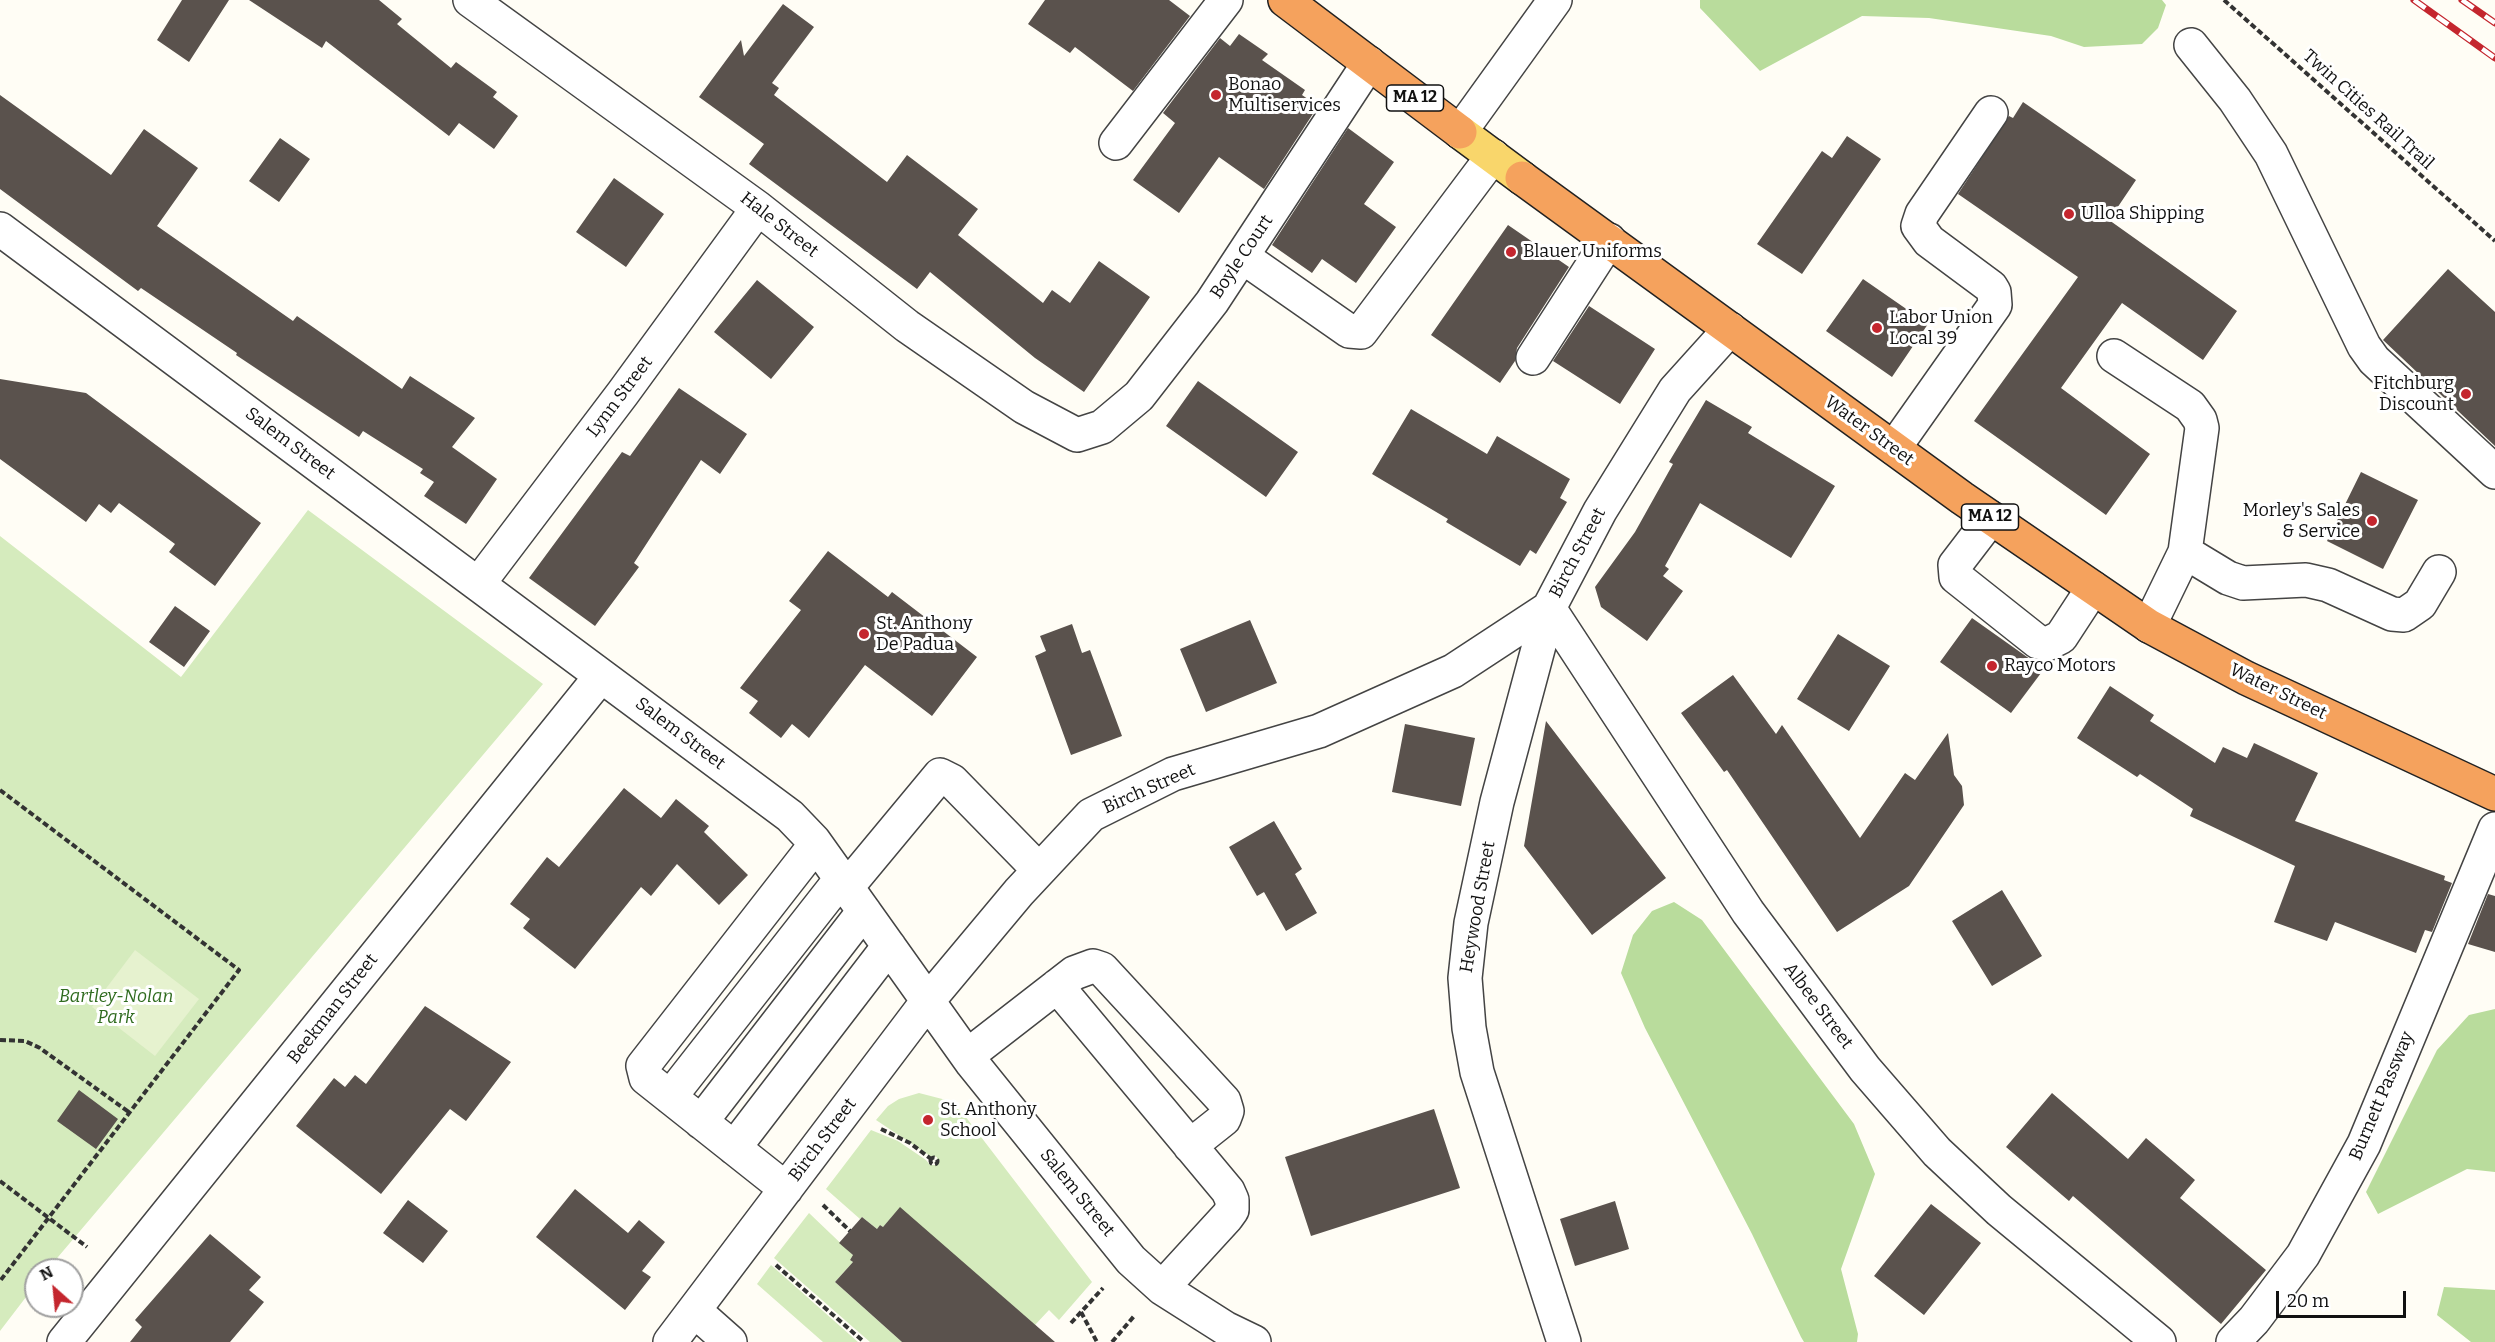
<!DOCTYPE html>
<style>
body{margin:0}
#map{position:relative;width:2495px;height:1342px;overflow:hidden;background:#fffdf5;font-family:Bitter,serif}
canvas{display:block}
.north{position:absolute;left:24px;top:1258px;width:60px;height:60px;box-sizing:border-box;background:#fff;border:2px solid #a0a0a0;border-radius:50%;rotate:333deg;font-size:16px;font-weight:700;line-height:24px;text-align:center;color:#111}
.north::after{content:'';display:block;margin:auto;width:21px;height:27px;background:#c4262e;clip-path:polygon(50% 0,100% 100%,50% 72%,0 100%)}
.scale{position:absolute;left:2276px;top:1291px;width:130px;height:27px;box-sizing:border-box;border:3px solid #111;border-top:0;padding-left:8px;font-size:18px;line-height:21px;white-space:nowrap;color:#111;-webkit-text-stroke:4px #fff;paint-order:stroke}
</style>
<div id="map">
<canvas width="2495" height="1342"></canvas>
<div class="north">N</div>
<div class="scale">20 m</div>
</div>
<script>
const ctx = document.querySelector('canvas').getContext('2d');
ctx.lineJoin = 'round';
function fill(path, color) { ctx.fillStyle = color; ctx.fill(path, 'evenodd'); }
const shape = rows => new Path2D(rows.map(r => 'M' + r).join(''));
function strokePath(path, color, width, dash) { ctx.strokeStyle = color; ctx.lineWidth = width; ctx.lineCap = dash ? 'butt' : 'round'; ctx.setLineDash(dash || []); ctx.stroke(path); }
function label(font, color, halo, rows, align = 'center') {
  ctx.font = font + ' Bitter,serif'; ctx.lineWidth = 6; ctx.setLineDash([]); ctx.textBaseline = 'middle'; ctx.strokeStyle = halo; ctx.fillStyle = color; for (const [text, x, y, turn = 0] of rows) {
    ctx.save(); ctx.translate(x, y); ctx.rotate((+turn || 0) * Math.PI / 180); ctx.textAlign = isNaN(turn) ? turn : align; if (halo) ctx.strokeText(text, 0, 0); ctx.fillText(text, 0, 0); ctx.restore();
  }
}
const green = shape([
 [308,510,543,684,47,1270,36,1270,36,1284,0,1331,0,536,181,677],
 [919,1093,950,1101,965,1116,1092,1282,1059,1320,1049,1310,1035,1325,900,1208,883,1227,880,1225,877,1229,862,1217,860,1219,826,1189,871,1130,898,1141,926,1160,930,1165,937,1165,937,1157,930,1156,876,1120,888,1106,899,1099],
 [809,1213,853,1255,850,1260,853,1262,835,1282,902,1342,870,1342,774,1258],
 [771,1265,858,1342,823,1342,757,1284]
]);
const forest = shape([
 [1700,0,2162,0,2166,5,2158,28,2142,44,2084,47,2051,36,1929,18,1862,16,1760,71,1700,8],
 [1674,902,1702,920,1854,1124,1875,1174,1841,1269,1858,1334,1857,1342,1804,1342,1801,1337,1752,1234,1645,1028,1621,973,1633,935,1652,911],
 [2495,1009,2495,1172,2467,1169,2378,1214,2366,1192,2437,1050,2469,1015],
 [2444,1287,2495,1290,2495,1342,2471,1342,2437,1315]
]);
const pitch = shape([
 [135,950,199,999,155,1056,92,1007]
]);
const building = shape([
 [182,0,229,0,189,62,157,40],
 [249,0,379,0,402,19,397,24,451,68,456,62,497,92,493,97,518,116,494,149,459,123,449,136,326,41,322,48],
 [1045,0,1169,0,1190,16,1133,91,1075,47,1070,53,1028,24],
 [783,4,814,27,772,83,779,88,774,95,887,182,907,155,978,209,958,235,1043,303,1052,290,1070,303,1099,261,1150,297,1084,392,1035,358,930,272,917,289,749,164,764,144,699,97,741,40,744,56],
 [1239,34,1268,54,1262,60,1305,90,1302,95,1318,106,1264,189,1219,157,1179,213,1133,180,1175,123,1163,113,1220,38,1230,46],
 [0,95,111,175,144,129,198,168,157,226,293,321,297,316,402,389,410,376,475,418,452,447,497,479,466,524,424,496,434,482,420,473,423,469,363,431,359,437,236,355,237,353,141,288,138,291,0,189],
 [2023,102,2136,180,2109,220,2237,311,2203,360,2122,303,2061,388,2150,454,2106,515,1974,421,2078,277,1958,194,2009,116,2013,118],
 [1348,128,1394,162,1364,204,1396,227,1356,283,1322,259,1312,273,1272,245],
 [1847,136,1881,159,1802,274,1757,244,1822,151,1832,158],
 [280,138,310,159,279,202,249,181],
 [614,178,664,214,626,267,576,232],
 [1508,225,1569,267,1517,348,1515,361,1500,383,1431,335],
 [2448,269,2495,312,2495,446,2383,340],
 [1863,279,1928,324,1892,377,1826,331],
 [757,280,814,327,771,379,714,332],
 [1589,306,1655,349,1620,404,1553,361],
 [0,379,86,393,261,523,215,586,169,552,175,544,119,503,111,513,99,504,86,522,0,459],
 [1198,381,1298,452,1266,497,1166,426],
 [679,388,747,434,720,474,701,460,634,563,639,567,595,626,529,578,622,452,630,456],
 [1706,400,1752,427,1748,433,1835,486,1791,558,1700,503,1665,566,1669,569,1663,576,1683,591,1647,641,1601,607,1595,587,1635,532,1673,464,1669,462],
 [1411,409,1487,454,1497,436,1570,479,1560,498,1567,502,1536,554,1530,550,1520,566,1446,522,1448,519,1372,474],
 [2361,472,2418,500,2383,569,2327,541],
 [828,551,888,597,892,592,977,657,932,716,865,665,809,738,792,724,781,738,749,713,758,701,740,688,801,610,789,601],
 [175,606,210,631,184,667,149,642],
 [1972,618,2044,669,2011,713,1940,662],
 [1250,620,1277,683,1206,712,1180,649],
 [1072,624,1082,653,1090,650,1122,736,1071,755,1035,656,1046,651,1040,636],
 [1838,634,1890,666,1849,731,1797,699],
 [1733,675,1776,734,1782,725,1860,838,1905,773,1915,780,1948,733,1954,775,1962,786,1964,805,1909,886,1837,932,1727,770,1724,772,1681,713],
 [2110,686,2154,715,2150,721,2215,763,2223,747,2247,758,2254,743,2318,773,2295,821,2445,876,2444,880,2452,883,2432,932,2425,930,2416,953,2335,922,2327,941,2274,922,2295,866,2190,816,2193,809,2140,774,2137,777,2077,738],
 [1546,721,1666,878,1592,935,1524,846],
 [1405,724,1475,738,1461,806,1392,792],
 [624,788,661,818,676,799,709,826,704,832,748,875,719,905,677,864,651,896,641,887,575,969,523,928,530,919,510,904,547,857,559,867],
 [1274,821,1302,869,1295,874,1317,913,1286,931,1264,892,1257,896,1229,847],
 [2002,890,2042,956,1992,986,1952,921],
 [2488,894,2495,896,2495,952,2468,944],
 [425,1006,511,1062,466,1121,450,1109,381,1194,296,1126,334,1078,345,1087,355,1075,366,1084],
 [79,1090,118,1119,96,1149,57,1121],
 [2052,1093,2128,1159,2146,1138,2195,1180,2180,1198,2266,1270,2221,1324,2073,1196,2069,1201,2006,1147],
 [1434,1109,1460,1188,1311,1236,1285,1157],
 [575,1189,628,1233,639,1220,665,1242,642,1271,651,1277,625,1310,536,1237],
 [408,1200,448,1231,423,1263,383,1233],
 [1615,1201,1629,1249,1575,1266,1560,1219],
 [1931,1204,1981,1243,1924,1315,1874,1276],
 [900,1207,1055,1342,902,1342,835,1282,853,1262,850,1260,853,1255,839,1243,862,1217,877,1229,880,1225,883,1227],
 [210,1234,261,1277,249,1290,264,1302,230,1342,130,1342,142,1327,135,1320]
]);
const path = shape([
 [2224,0,2495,241],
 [0,790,239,970,0,1281],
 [0,1040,25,1041,40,1048,130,1113],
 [881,1129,910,1143,931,1159],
 '930.5 1161a3.5 3.5 0 1 1 7 0a3.5 3.5 0 1 1-7 0Z',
 [0,1181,87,1247],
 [823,1205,850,1231],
 [776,1265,864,1342],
 [1081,1312,1097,1342],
 [1071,1323,1103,1288],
 [1112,1342,1135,1315]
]);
const minor = shape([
 [470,0,758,208,907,326,1024,407,1077,435,1102,427,1139,396,1212,302,1369,63],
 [2191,45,2235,100,2271,154,2364,346,2374,360,2495,472],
 [1460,132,1555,0],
 [1116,143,1226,0],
 [0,229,790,816,814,841,972,1063,1131,1260,1162,1288,1225,1328,1254,1342],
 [1243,257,1349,331,1361,332,1493,156],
 [2114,356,2190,406,2200,420,2202,428,2185,552,2149,626],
 [1533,358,1609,240],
 [1894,448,1995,305,1994,292,1991,287,1929,241,1918,226,1922,214,1991,113],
 [1991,518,1955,565,1956,577,2038,642,2047,644,2061,637,2093,588],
 [2185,552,2228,578,2243,583,2306,580,2328,585,2392,614,2404,615,2420,604,2439,572],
 [479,583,623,393,758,208],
 [1549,608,1748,912,1865,1069,1937,1152,1999,1210,2159,1342],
 [1549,608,1497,802,1471,923,1465,978,1469,1028,1477,1072,1564,1342],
 [847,887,940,775,952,781,1039,870],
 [1057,986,1228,1191,1232,1200,1232,1210,1227,1217,1162,1288],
 [967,1056,1074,973,1093,966,1102,969,1224,1101,1227,1111,1224,1119,1190,1146],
 [670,1097,841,879],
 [701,1122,864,911],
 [734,1148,889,946],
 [786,1189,646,1078,643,1066,816,844],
 [695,1311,730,1342],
 [64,1342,601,676],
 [670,1342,927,1002,1019,892,1091,815,1173,774,1319,731,1453,671,1549,608,1600,511,1675,390,1730,329],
 [2233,1342,2254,1320,2303,1255,2364,1144,2495,829]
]);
const major = shape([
 [1460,132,1522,178]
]);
const highway = shape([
 [1285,0,1460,132],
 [1522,178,1962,498,2149,626,2246,678,2495,794]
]);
const rail = shape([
 [2414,0,2495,58],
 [2462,0,2495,23]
]);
const markers = [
 [1216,95,6,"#c4262e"],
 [2069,214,6,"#c4262e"],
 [1511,252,6,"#c4262e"],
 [1877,328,6,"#c4262e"],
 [2466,394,6,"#c4262e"],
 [2372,521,6,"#c4262e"],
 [864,634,6,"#c4262e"],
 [1992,666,6,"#c4262e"],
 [928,1120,6,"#c4262e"]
];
const shields = [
 [1415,98,57],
 [1990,517,57]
];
const shieldNames = [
 ["MA 12",1415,98],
 ["MA 12",1990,517]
];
const poiNames = [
 ["Bonao",1228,85],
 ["Multiservices",1228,106],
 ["Ulloa Shipping",2081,214],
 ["Blauer Uniforms",1523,252],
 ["Labor Union",1889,318],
 ["Local 39",1889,339],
 ["Fitchburg",2454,384,"right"],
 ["Discount",2454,405,"right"],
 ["Morley's Sales",2360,511,"right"],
 ["& Service",2360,532,"right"],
 ["St. Anthony",876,624],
 ["De Padua",876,645],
 ["Rayco Motors",2004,666],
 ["St. Anthony",940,1110],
 ["School",940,1131]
];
const streetNames = [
 ["Twin Cities Rail Trail",2368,110,42],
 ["Hale Street",779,225,38],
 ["Boyle Court",1242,257,-56],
 ["Lynn Street",620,397,-53],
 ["Water Street",1869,431,36],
 ["Salem Street",290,444,37],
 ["Birch Street",1578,553,-62],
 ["Water Street",2278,692,26],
 ["Salem Street",680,734,37],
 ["Birch Street",1149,789,-24],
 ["Heywood Street",1478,907,-80],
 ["Albee Street",1818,1006,53],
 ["Beekman Street",333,1009,-52],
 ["Burnett Passway",2382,1096,-67],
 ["Birch Street",823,1140,-53],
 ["Salem Street",1077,1193,51]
];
const parkNames = [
 ["Bartley-Nolan",116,997],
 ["Park",116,1018]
];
fill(green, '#d5ebbd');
fill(forest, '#b9dc9c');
fill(pitch, '#e6f2cf');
fill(building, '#5a524d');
strokePath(minor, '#444', 36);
strokePath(major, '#222', 36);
strokePath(highway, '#222', 36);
strokePath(path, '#333', 4, [6, 3]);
strokePath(minor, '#fff', 33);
strokePath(major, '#f9d66b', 33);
strokePath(highway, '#f5a25d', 33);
strokePath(rail, '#c4262e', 7);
strokePath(rail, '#fff', 4.5, [14]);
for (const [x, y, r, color] of markers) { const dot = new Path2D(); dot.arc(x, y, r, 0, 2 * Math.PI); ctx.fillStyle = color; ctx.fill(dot); strokePath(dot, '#fff', 2); }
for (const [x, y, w] of shields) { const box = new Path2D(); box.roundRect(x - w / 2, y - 13, w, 26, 4.5); ctx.fillStyle = '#fff'; ctx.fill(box); strokePath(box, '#111', 1.5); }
label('bold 16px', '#111', null, shieldNames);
label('18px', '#111', '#fff', poiNames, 'left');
label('18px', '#111', '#fff', streetNames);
label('italic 18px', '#2f6b1f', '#fff', parkNames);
</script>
